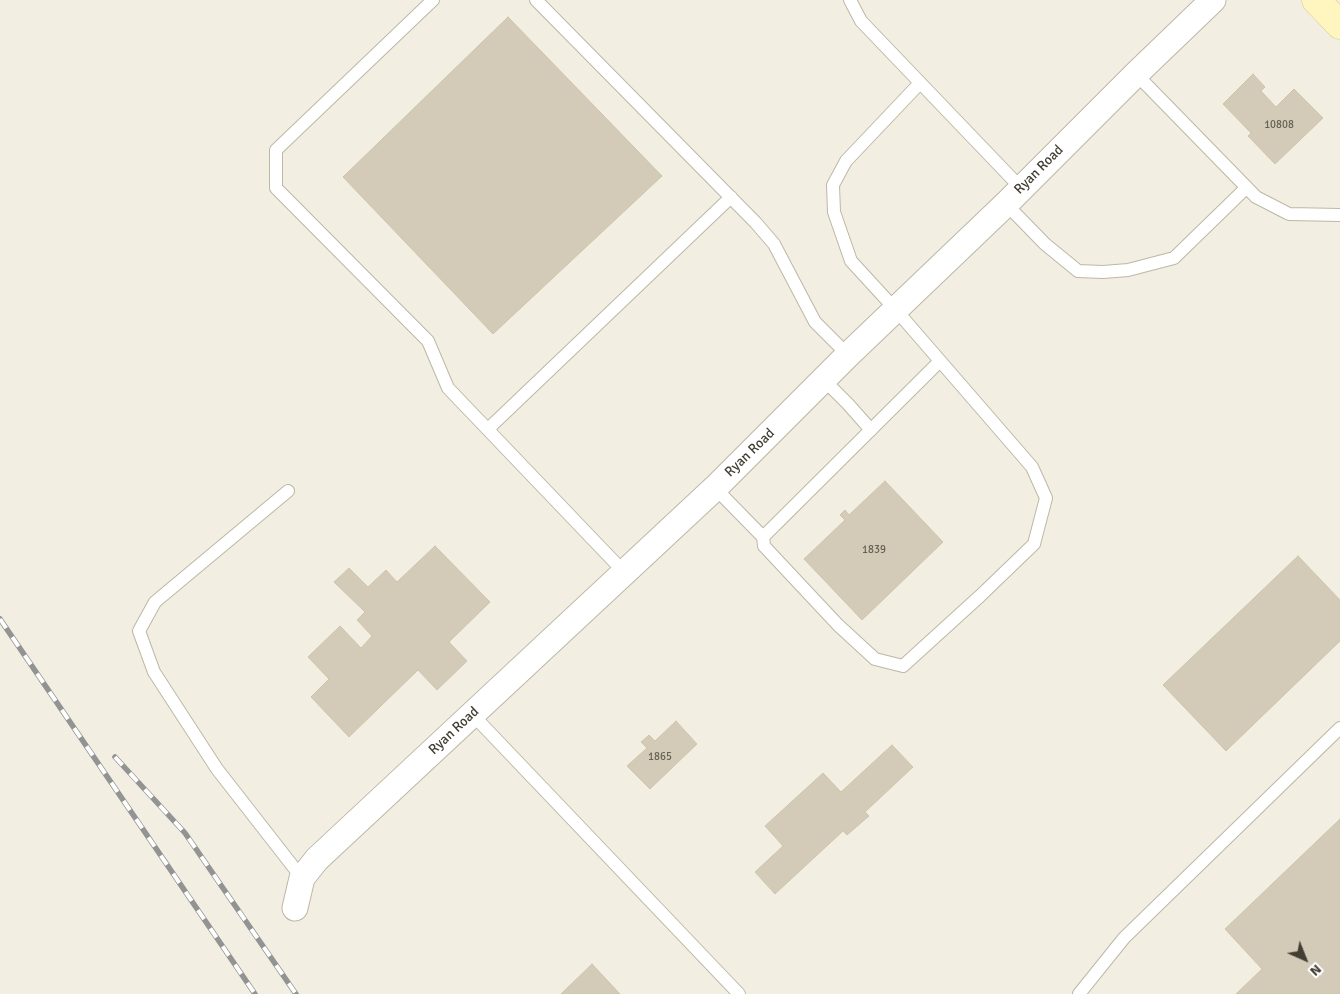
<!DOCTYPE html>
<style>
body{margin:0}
#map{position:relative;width:1340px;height:994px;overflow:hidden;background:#f2efe2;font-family:Signika,sans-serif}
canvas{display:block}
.north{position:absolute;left:1280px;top:934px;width:50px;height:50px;-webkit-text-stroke:4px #fff;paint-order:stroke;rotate:136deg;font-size:14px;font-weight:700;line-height:20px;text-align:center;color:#433e33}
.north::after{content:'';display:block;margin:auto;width:18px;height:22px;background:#433e33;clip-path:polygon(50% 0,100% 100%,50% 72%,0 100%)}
</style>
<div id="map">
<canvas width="1340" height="994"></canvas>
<div class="north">N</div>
</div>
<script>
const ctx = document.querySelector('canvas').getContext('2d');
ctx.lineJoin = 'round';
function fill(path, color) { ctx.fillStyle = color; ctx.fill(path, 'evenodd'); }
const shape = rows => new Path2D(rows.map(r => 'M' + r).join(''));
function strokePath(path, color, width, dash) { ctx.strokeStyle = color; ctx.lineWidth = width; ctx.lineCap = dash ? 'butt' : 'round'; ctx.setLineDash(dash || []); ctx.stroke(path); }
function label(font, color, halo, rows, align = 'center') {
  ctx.font = font + ' Signika,sans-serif'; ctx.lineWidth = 5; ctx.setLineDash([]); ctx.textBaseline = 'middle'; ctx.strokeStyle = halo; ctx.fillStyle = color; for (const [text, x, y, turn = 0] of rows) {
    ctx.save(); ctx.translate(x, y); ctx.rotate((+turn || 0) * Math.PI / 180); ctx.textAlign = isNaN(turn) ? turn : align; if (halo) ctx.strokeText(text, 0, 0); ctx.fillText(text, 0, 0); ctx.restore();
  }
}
const building = shape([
 [508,17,662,176,493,334,343,177,508,17],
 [1253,74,1265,87,1261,91,1276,107,1294,89,1323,118,1275,164,1248,136,1251,133,1223,104,1253,74],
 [885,481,943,542,862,620,804,559,845,520,840,515,845,510,849,515,885,481],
 [435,546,490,602,449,642,467,661,437,690,418,670,349,737,311,697,329,679,308,657,340,626,361,648,372,636,357,620,365,612,334,582,349,568,368,587,386,570,397,582,435,546],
 [1298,556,1340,600,1340,641,1226,751,1163,685,1298,556],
 [676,721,697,744,650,789,627,766,647,748,641,742,649,735,655,741,676,721],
 [892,745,913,767,865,812,869,816,847,835,843,831,775,894,755,872,783,846,765,826,823,773,841,792,892,745],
 [1340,819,1340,994,1236,994,1262,969,1225,929,1340,819],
 [592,964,620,994,561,994,592,964]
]);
const lane = shape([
 [433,0,276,150,276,188,428,341,448,388,624,572],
 [536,0,756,223,774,244,815,322,848,355],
 [850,0,861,21,1021,188],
 [1136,74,1256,197,1289,214,1340,215],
 [920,83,846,161,833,185,834,212,851,261,896,310,1032,467,1046,498,1034,544,980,596,903,666,875,659,838,625,764,546,763,537,940,361],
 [1006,204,1045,244,1078,271,1103,272,1128,270,1174,258,1246,188],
 [824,380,848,404,871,430],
 [488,429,731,197],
 [715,488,763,537],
 [288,491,155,602,139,631,154,672,217,769,302,878],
 [472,714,739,994],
 [1079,994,1124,938,1340,728]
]);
const street = shape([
 [295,908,302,878,317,859,715,488,848,355,1006,204,1136,74,1213,0]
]);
const secondary = shape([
 [1316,0,1340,25]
]);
const rail = shape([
 [0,619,255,994],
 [115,757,185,833,296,994]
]);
const numberNames = [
 ["10808",1279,125],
 ["1839",874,550],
 ["1865",660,757]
];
const streetNames = [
 ["Ryan Road",1039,170,-45],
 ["Ryan Road",750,453,-44],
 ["Ryan Road",454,731,-43]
];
fill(building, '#d3cbb8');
strokePath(building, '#cec4ab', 1);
strokePath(lane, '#bdb7a5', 14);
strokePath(street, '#bdb7a5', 27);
strokePath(secondary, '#d3c891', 29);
strokePath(lane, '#fff', 12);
strokePath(street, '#fff', 25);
strokePath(secondary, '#fff5bf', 28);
strokePath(rail, '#939393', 5.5);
strokePath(rail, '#fff', 4, [11]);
label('11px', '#676154', null, numberNames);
label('14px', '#433e33', '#fff', streetNames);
</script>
